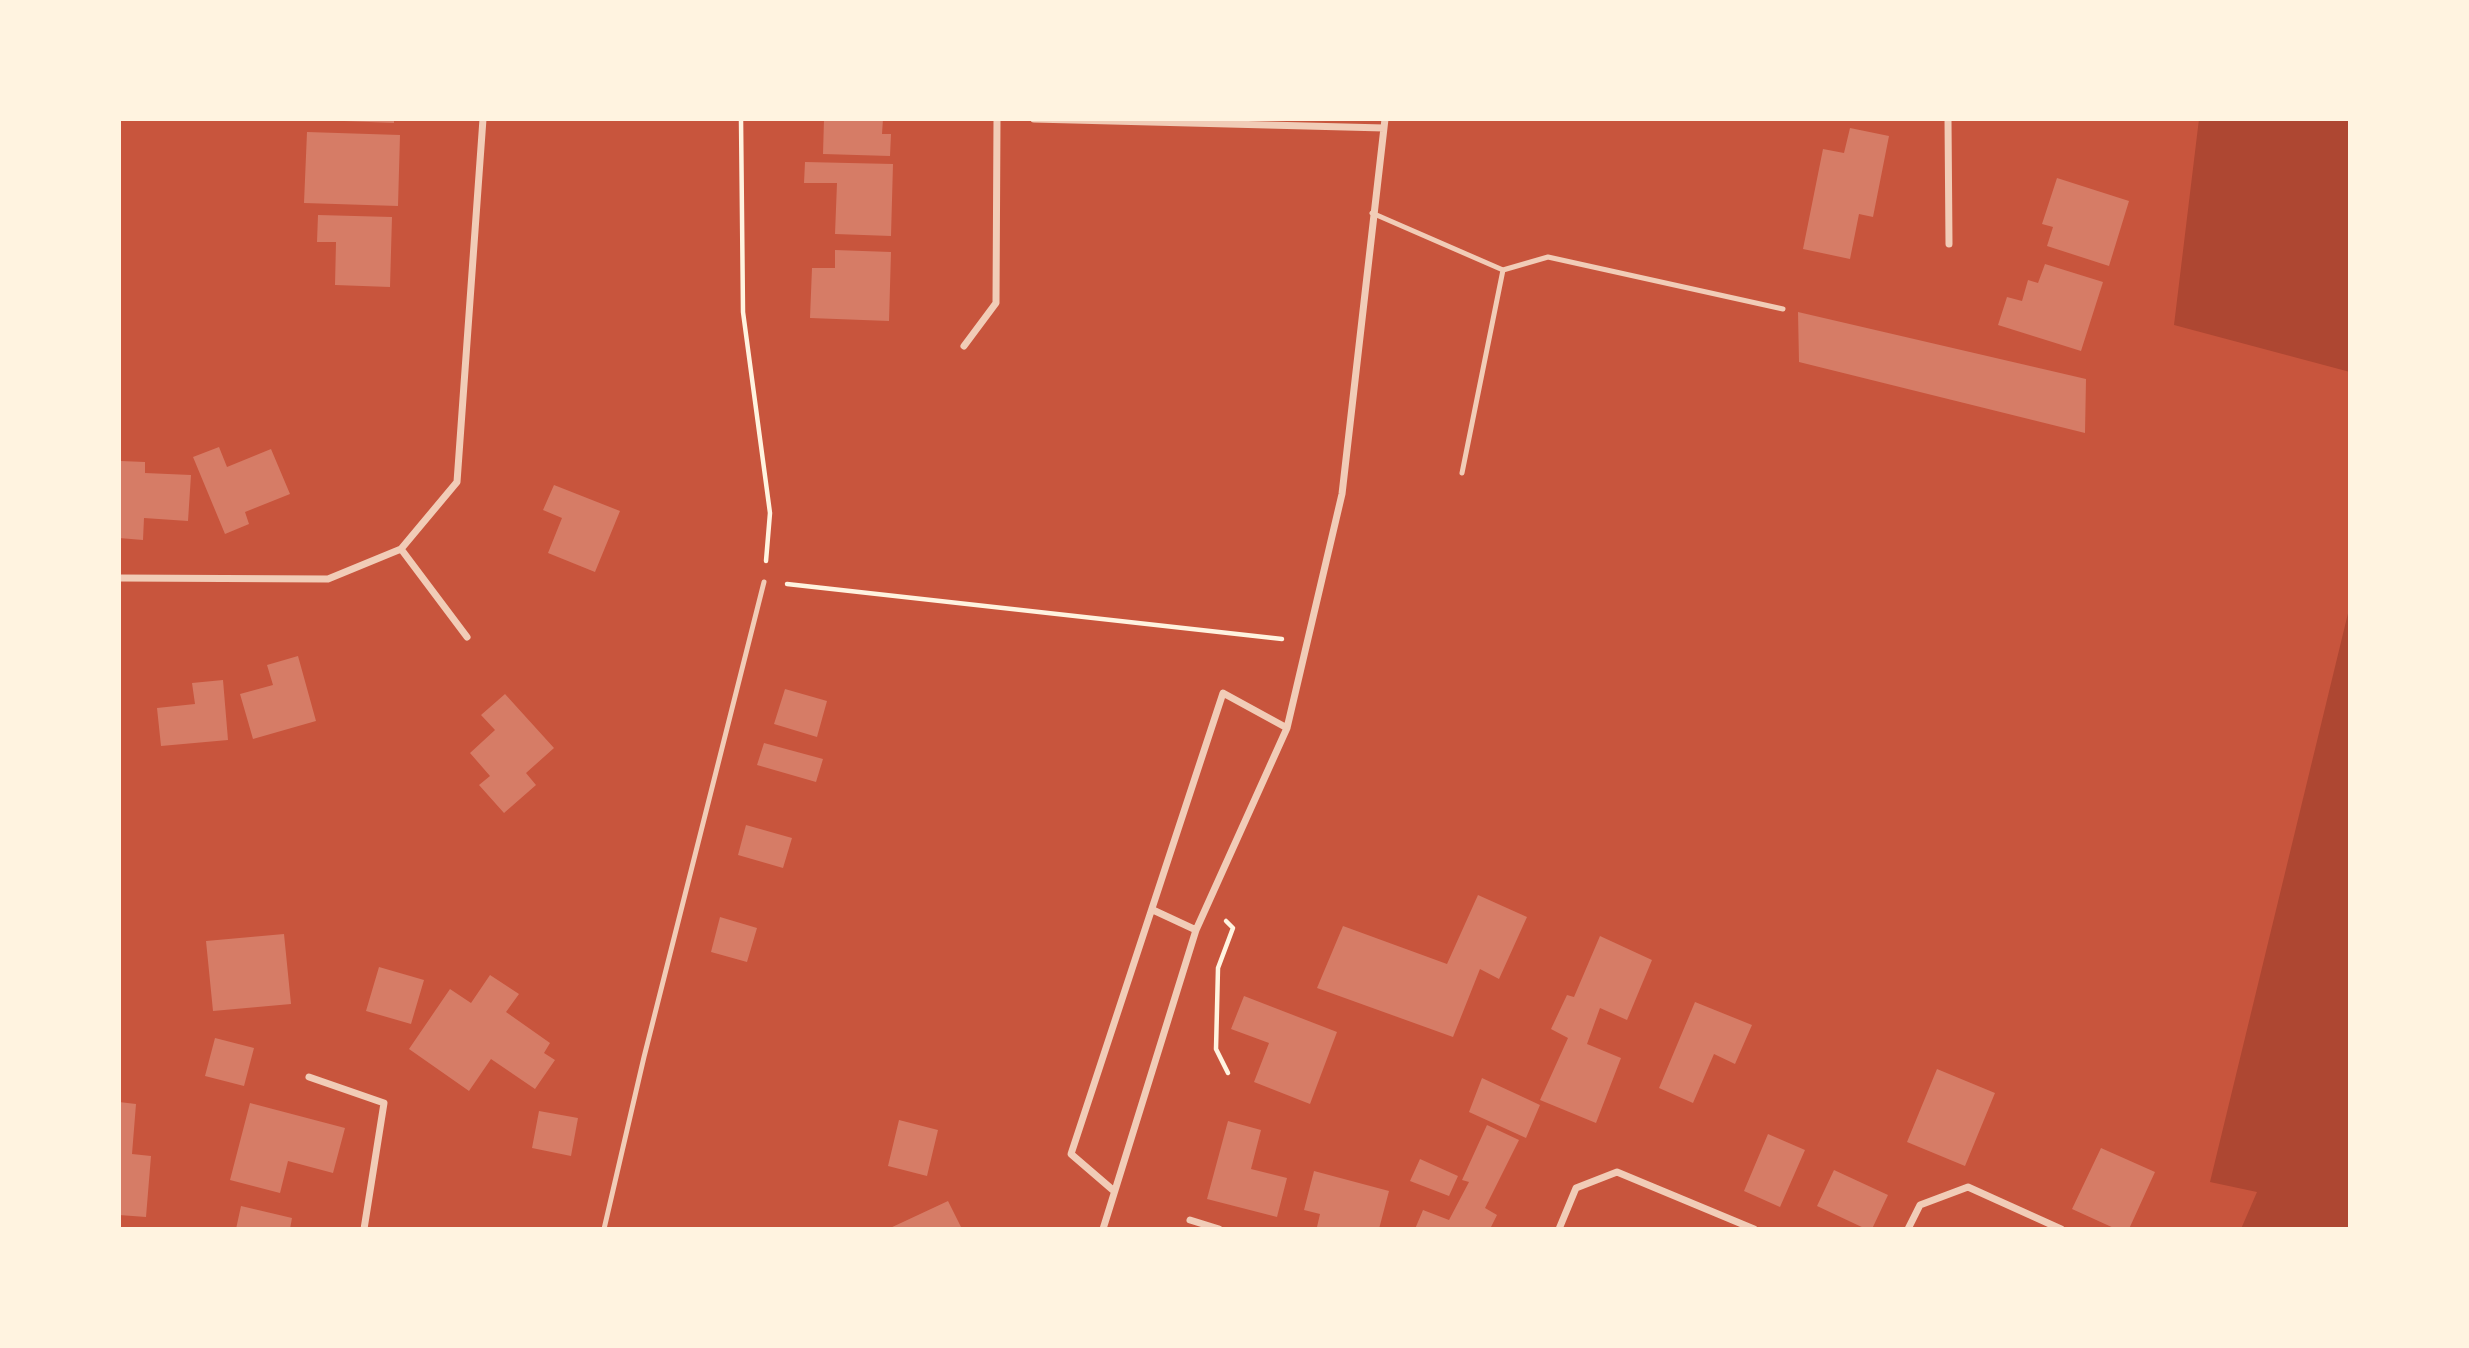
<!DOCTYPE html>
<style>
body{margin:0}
#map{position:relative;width:2469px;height:1348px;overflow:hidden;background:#c8553d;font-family:"Exo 2",sans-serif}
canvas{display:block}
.frame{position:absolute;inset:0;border:121px solid #fff3e0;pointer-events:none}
</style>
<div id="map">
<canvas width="2469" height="1348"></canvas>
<div class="frame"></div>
</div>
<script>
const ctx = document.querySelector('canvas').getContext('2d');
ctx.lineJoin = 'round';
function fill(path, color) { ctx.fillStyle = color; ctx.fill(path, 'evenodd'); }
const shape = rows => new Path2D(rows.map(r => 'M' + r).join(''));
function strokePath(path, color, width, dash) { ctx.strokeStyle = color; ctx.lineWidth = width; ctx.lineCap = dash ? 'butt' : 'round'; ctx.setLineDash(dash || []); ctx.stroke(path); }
const green = shape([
 [2199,119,2350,119,2350,372,2174,325],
 [2350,605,2350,1229,2241,1229,2257,1192,2210,1182]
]);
const building = shape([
 [344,119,394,119,394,123,344,121],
 [824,119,883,119,882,134,891,134,890,156,823,154],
 [1850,128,1889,136,1873,217,1859,214,1850,259,1803,249,1823,149,1844,153],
 [307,132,400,135,398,206,304,203],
 [805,162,893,164,891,236,835,234,837,183,804,183],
 [2057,178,2129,201,2109,266,2047,246,2053,227,2042,224],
 [318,215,392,217,390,287,335,285,336,242,317,242],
 [835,250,891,252,889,321,810,318,812,268,835,268],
 [2045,264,2103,282,2081,351,1998,325,2007,297,2022,301,2028,280,2038,283],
 [1798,312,2086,379,2085,433,1799,362],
 [219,447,227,467,271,449,290,494,245,512,249,524,225,534,193,457],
 [121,461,145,462,145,473,191,475,188,521,144,518,143,540,119,538],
 [554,485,620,511,595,572,548,553,562,518,543,510],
 [298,656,316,721,253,739,240,694,273,685,267,665],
 [223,680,228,740,161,746,157,708,195,704,192,683],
 [785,689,827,701,817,737,774,724],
 [505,694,554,748,526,773,536,785,504,813,479,785,490,776,470,753,495,730,481,715],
 [764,743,823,759,816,782,757,765],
 [746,825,792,838,783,868,738,855],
 [1478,895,1527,917,1499,979,1480,969,1453,1037,1317,988,1343,926,1447,964],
 [720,917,757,928,747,962,711,952],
 [284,934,291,1004,213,1011,206,941],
 [1600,936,1652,960,1627,1020,1600,1008,1587,1044,1621,1058,1596,1123,1540,1100,1568,1038,1551,1029,1567,995,1574,997],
 [379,967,424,980,411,1024,366,1011],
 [490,975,519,994,506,1012,550,1043,544,1053,555,1060,535,1089,491,1059,469,1091,409,1049,450,989,471,1003],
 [1244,996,1337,1032,1310,1104,1254,1082,1269,1043,1231,1029],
 [1695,1002,1752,1025,1735,1064,1714,1054,1693,1103,1659,1088],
 [215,1038,254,1048,244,1086,205,1076],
 [1937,1069,1995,1093,1965,1166,1907,1142],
 [1482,1078,1540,1105,1526,1138,1469,1112],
 [119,1102,136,1104,132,1154,151,1156,146,1217,119,1215],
 [250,1103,345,1128,333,1173,288,1161,280,1193,230,1180],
 [539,1111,578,1118,571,1156,532,1148],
 [899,1120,938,1130,927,1176,888,1166],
 [1228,1121,1261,1130,1251,1169,1287,1178,1277,1217,1207,1199],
 [1487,1125,1519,1140,1485,1208,1497,1215,1490,1229,1415,1229,1423,1210,1449,1220,1469,1182,1462,1180],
 [1768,1134,1805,1150,1780,1207,1744,1191],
 [2101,1148,2155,1172,2129,1229,2116,1229,2072,1209],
 [1420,1159,1458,1176,1449,1196,1410,1181],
 [1834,1170,1888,1195,1872,1229,1866,1229,1817,1206],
 [1314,1171,1389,1191,1379,1229,1317,1227,1320,1214,1304,1210],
 [948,1201,962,1229,888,1229],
 [241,1206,292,1218,290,1229,236,1229]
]);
const path = shape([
 [741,119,743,312,770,513,766,561],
 [787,584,1282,639],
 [1226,921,1233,928,1218,968,1216,1049,1228,1073]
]);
const service = shape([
 [1372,213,1503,270,1462,473],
 [1503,270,1548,257,1783,309],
 [604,1229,644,1057,764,582]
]);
const minor = shape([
 [1034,119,1384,128],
 [1948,119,1949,244],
 [964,346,996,303,997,119],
 [401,549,467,637],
 [119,578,328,579,401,549,457,482,483,119],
 [1153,910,1196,930],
 [309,1077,384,1103,364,1229],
 [1114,1191,1071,1154,1223,693,1287,728],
 [1190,1220,1219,1229],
 [1103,1229,1196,930,1287,728,1342,494,1385,119],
 [1559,1229,1576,1188,1617,1172,1754,1229],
 [1908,1229,1920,1205,1968,1187,2061,1229]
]);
fill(green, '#ae4732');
fill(building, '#d67c66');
strokePath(path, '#fff3e0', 4.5);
strokePath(service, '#f1ccb7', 5);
strokePath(minor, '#f1ccb7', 7);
</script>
